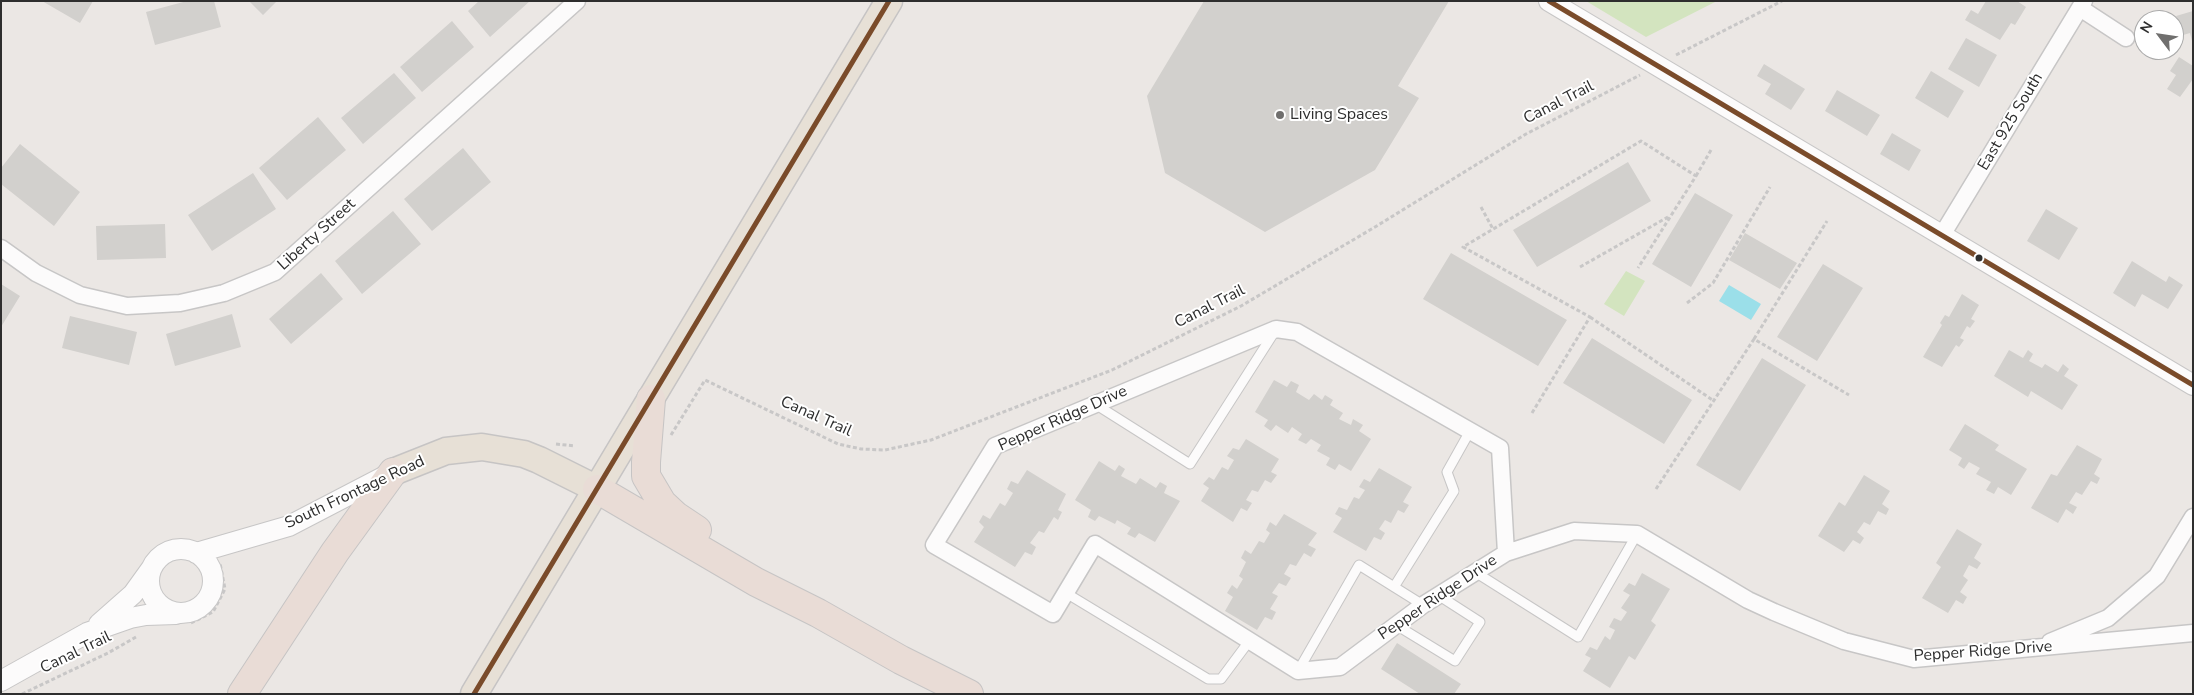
<!DOCTYPE html>
<style>
body{margin:0}
#map{position:relative;width:2194px;height:695px;overflow:hidden;background:#ebe7e4;font-family:"Nunito Sans",sans-serif}
canvas{display:block}
.frame{position:absolute;inset:0;border:2px solid #2e2e2e;pointer-events:none}
.north{position:absolute;left:2134px;top:10px;width:50px;height:50px;box-sizing:border-box;background:#fff;border:1px solid #ababab;border-radius:50%;rotate:301deg;font-size:14px;font-weight:700;line-height:20px;text-align:center;color:#2e2e2e}
.north::after{content:'';display:block;margin:auto;width:18px;height:22px;background:#706f6e;clip-path:polygon(50% 0,100% 100%,50% 72%,0 100%)}
</style>
<div id="map">
<canvas width="2194" height="695"></canvas>
<div class="frame"></div>
<div class="north">N</div>
</div>
<script>
const ctx = document.querySelector('canvas').getContext('2d');
ctx.lineJoin = 'round';
function fill(path, color) { ctx.fillStyle = color; ctx.fill(path, 'evenodd'); }
const shape = rows => new Path2D(rows.map(r => 'M' + r).join(''));
function strokePath(path, color, width, dash) { ctx.strokeStyle = color; ctx.lineWidth = width; ctx.lineCap = dash ? 'butt' : 'round'; ctx.setLineDash(dash || []); ctx.stroke(path); }
function label(font, color, halo, rows, align = 'center') {
  ctx.font = font + ' "Nunito Sans",sans-serif'; ctx.lineWidth = 4; ctx.setLineDash([]); ctx.textBaseline = 'middle'; ctx.strokeStyle = halo; ctx.fillStyle = color; for (const [text, x, y, turn = 0] of rows) {
    ctx.save(); ctx.translate(x, y); ctx.rotate((+turn || 0) * Math.PI / 180); ctx.textAlign = isNaN(turn) ? turn : align; if (halo) ctx.strokeText(text, 0, 0); ctx.fillText(text, 0, 0); ctx.restore();
  }
}
const green = shape([
 [1586,1,1717,1,1646,37],
 [1626,271,1645,281,1624,316,1604,304]
]);
const water = shape([
 [1729,285,1761,304,1751,320,1719,301]
]);
const building = shape([
 [42,1,93,1,80,23],
 [187,1,214,1,221,27,155,45,146,12],
 [249,1,277,1,263,15],
 [479,1,530,1,490,37,468,11],
 [1204,1,1449,1,1398,86,1419,98,1375,170,1265,232,1165,173,1147,96],
 [1986,1,2017,1,2026,7,2015,25,2011,23,2000,40,1965,20,1971,10,1978,14],
 [2193,11,2193,41,2192,41,2190,33,2183,35,2176,16],
 [452,21,474,47,422,92,400,67],
 [1966,38,1997,55,1979,87,1948,69],
 [2179,57,2193,66,2193,79,2180,97,2167,89,2176,75,2170,71],
 [1764,64,1805,89,1791,110,1765,94,1771,84,1757,76],
 [1931,71,1964,91,1948,118,1915,98],
 [394,73,416,98,363,144,341,118],
 [1837,90,1880,115,1867,136,1825,111],
 [318,117,346,150,287,200,259,168],
 [1892,133,1921,150,1909,171,1880,154],
 [20,144,80,192,54,226,1,184,1,168],
 [463,148,491,182,432,231,404,199],
 [1628,162,1651,201,1537,267,1513,230],
 [253,173,276,209,212,251,188,215],
 [1695,193,1733,215,1691,287,1652,264],
 [2046,209,2078,228,2059,260,2027,241],
 [393,211,421,244,362,294,335,261],
 [165,224,166,258,97,260,96,226],
 [1745,233,1797,263,1780,289,1729,260],
 [1451,253,1567,320,1538,366,1423,299],
 [2132,261,2166,282,2169,276,2183,285,2168,309,2142,294,2135,307,2113,293],
 [1823,264,1863,288,1817,361,1777,337],
 [321,273,343,299,291,344,269,319],
 [1,284,20,296,1,327],
 [1962,294,1979,305,1971,319,1975,321,1970,328,1967,326,1960,338,1964,340,1959,347,1956,345,1942,367,1923,357,1942,325,1940,323,1945,315,1949,317],
 [232,314,241,347,175,366,166,334],
 [70,316,137,332,129,365,62,348],
 [1592,338,1692,400,1664,444,1563,383],
 [2009,350,2023,358,2028,350,2033,354,2029,361,2042,368,2045,364,2058,372,2063,364,2069,369,2064,376,2078,385,2062,410,2031,391,2028,397,1994,376],
 [1762,358,1806,385,1740,491,1696,465],
 [1274,380,1287,387,1291,381,1299,385,1296,392,1309,400,1314,394,1322,400,1325,395,1333,400,1330,405,1343,413,1339,419,1351,425,1353,419,1363,425,1359,431,1371,439,1351,471,1339,464,1335,470,1326,465,1330,458,1317,451,1321,445,1311,439,1306,444,1298,440,1302,434,1292,427,1288,433,1276,425,1271,431,1264,426,1268,420,1255,412],
 [1965,424,1999,445,1995,450,2027,469,2011,495,1998,487,1994,494,1986,490,1991,482,1976,474,1980,468,1969,462,1964,469,1958,465,1962,458,1949,450],
 [1246,439,1279,459,1271,472,1277,475,1271,483,1265,480,1258,492,1252,490,1246,500,1252,503,1247,511,1241,508,1233,522,1201,501,1209,488,1203,484,1209,477,1214,480,1222,467,1228,470,1234,460,1227,456,1233,448,1239,450],
 [2077,445,2102,459,2094,474,2100,478,2097,484,2091,481,2082,495,2076,492,2069,503,2077,507,2073,514,2066,509,2058,523,2031,508,2051,474,2057,476],
 [1099,461,1115,471,1119,465,1125,469,1121,476,1136,484,1140,478,1156,488,1160,482,1167,486,1164,493,1180,501,1155,542,1139,533,1135,538,1127,534,1131,528,1117,520,1115,524,1099,516,1095,521,1088,517,1091,510,1075,500],
 [1379,468,1412,487,1403,502,1409,505,1404,513,1398,510,1391,523,1385,520,1379,529,1385,533,1381,540,1374,537,1366,551,1333,532,1342,518,1335,514,1339,507,1347,510,1354,497,1359,499,1365,490,1359,487,1364,479,1370,482],
 [1027,470,1066,494,1058,510,1062,512,1058,520,1054,517,1044,533,1039,531,1030,543,1036,547,1032,555,1025,552,1015,567,974,542,984,527,979,522,983,515,990,519,1000,503,1005,506,1013,493,1007,489,1011,481,1018,484],
 [1864,475,1890,491,1882,504,1889,509,1886,515,1878,511,1870,525,1864,522,1857,532,1864,538,1860,544,1853,540,1844,552,1818,536,1839,502,1845,506],
 [1284,514,1317,533,1308,545,1316,549,1311,557,1304,553,1296,566,1290,564,1284,574,1291,578,1286,586,1279,583,1272,593,1278,596,1270,609,1276,612,1272,620,1265,617,1257,630,1225,611,1233,597,1227,593,1232,585,1237,589,1243,579,1239,576,1246,562,1241,558,1245,550,1251,554,1259,541,1264,543,1270,533,1266,530,1270,522,1276,526],
 [1957,529,1982,544,1974,558,1981,563,1977,569,1969,565,1963,576,1968,580,1960,592,1967,597,1963,604,1956,600,1948,613,1922,598,1941,567,1936,563],
 [1642,573,1670,589,1651,621,1656,625,1635,660,1629,656,1610,688,1583,671,1591,658,1585,655,1590,647,1597,650,1605,636,1610,640,1615,630,1609,627,1614,618,1621,621,1627,612,1621,608,1630,595,1623,591,1629,583,1635,586],
 [1397,643,1461,684,1454,694,1420,694,1381,669]
]);
const path = shape([
 [1676,55,1782,1],
 [1696,176,1711,150],
 [1481,207,1493,229],
 [1580,267,1668,217],
 [1687,303,1713,283,1770,187],
 [1590,317,1714,401],
 [1754,339,1827,221],
 [1532,413,1590,317,1463,247,1641,141,1696,176,1638,268],
 [671,435,705,380,838,444,861,449,885,450,931,440,1112,370,1241,306,1375,227,1526,134,1640,75],
 [556,444,575,446],
 [1656,489,1754,339,1849,395],
 [191,623,213,612,225,589,220,563],
 [22,694,108,653,136,637]
]);
const service = shape([
 [1095,404,1190,464,1275,331],
 [1475,572,1578,637,1637,534],
 [1394,587,1454,491,1447,472,1470,431],
 [1066,593,1208,679,1221,679,1250,640],
 [1396,625,1455,661,1480,622,1438,595],
 [1298,671,1359,565,1423,605]
]);
const minor = shape([
 [2080,8,2126,38],
 [1942,235,2084,1],
 [1,248,36,273,80,295,127,306,180,303,224,293,275,272,577,1],
 [1506,553,1500,448,1297,332,1276,329,995,446,934,545,1053,614,1095,544,1298,671,1340,667,1423,605,1506,553,1574,531,1637,534,1748,600,1774,612,1844,641,1914,659,2193,633],
 [2050,642,2108,618,2157,576,2193,517]
]);
const tertiary = shape([
 [1549,1,2193,385],
 '149 581a32 32 0 1 1 64 0a32 32 0 1 1-64 0Z',
 [196,553,289,526,389,474],
 [99,624,133,594,151,569],
 [1,681,87,633,130,618,146,615,176,614]
]);
const primary = shape([
 [393,472,446,451,482,447,524,454,539,460,597,489],
 [474,694,889,1]
]);
const motorway = shape([
 [651,399,646,462,646,476,662,503,676,516,697,530],
 [597,489,756,582,818,613,901,660,969,694],
 [242,694,335,552,393,472]
]);
const bus1 = shape([
 [1549,1,2193,385],
 [474,694,889,1]
]);
const markers = [
 [1280,115,5,"#706f6e"],
 [1979,258,4.5,"#2e2e2e"]
];
const streetNames = [
 ["Canal Trail",1559,103,-27],
 ["East 925 South",2011,122,-59],
 ["Liberty Street",317,235,-42],
 ["Canal Trail",1210,307,-27],
 ["Canal Trail",816,417,24],
 ["Pepper Ridge Drive",1063,419,-24],
 ["South Frontage Road",355,493,-25],
 ["Pepper Ridge Drive",1438,598,-34],
 ["Pepper Ridge Drive",1983,652,-4],
 ["Canal Trail",76,653,-26]
];
const poiNames = [
 ["Living Spaces",1290,115]
];
fill(green, '#d3e4bf');
fill(water, '#9bdfe9');
fill(building, '#d2d0cd');
strokePath(service, '#c7c6c6', 11);
strokePath(minor, '#c7c6c6', 19);
strokePath(tertiary, '#c7c6c6', 22);
strokePath(primary, '#c6c4c4', 29);
strokePath(motorway, '#c6c4c4', 30);
strokePath(path, '#c8c7c7', 3, [4, 2.5]);
strokePath(service, '#fcfbfb', 9);
strokePath(minor, '#fcfbfb', 16);
strokePath(tertiary, '#fcfbfb', 20);
strokePath(primary, '#e7e0d6', 26);
strokePath(motorway, '#e9dcd6', 28);
strokePath(bus1, '#7a4b2a', 5);
for (const [x, y, r, color] of markers) { const dot = new Path2D(); dot.arc(x, y, r, 0, 2 * Math.PI); ctx.fillStyle = color; ctx.fill(dot); strokePath(dot, '#fff', 2); }
label('16px', '#2e2e2e', '#fff', streetNames);
label('16px', '#2e2e2e', '#fff', poiNames, 'left');
</script>
